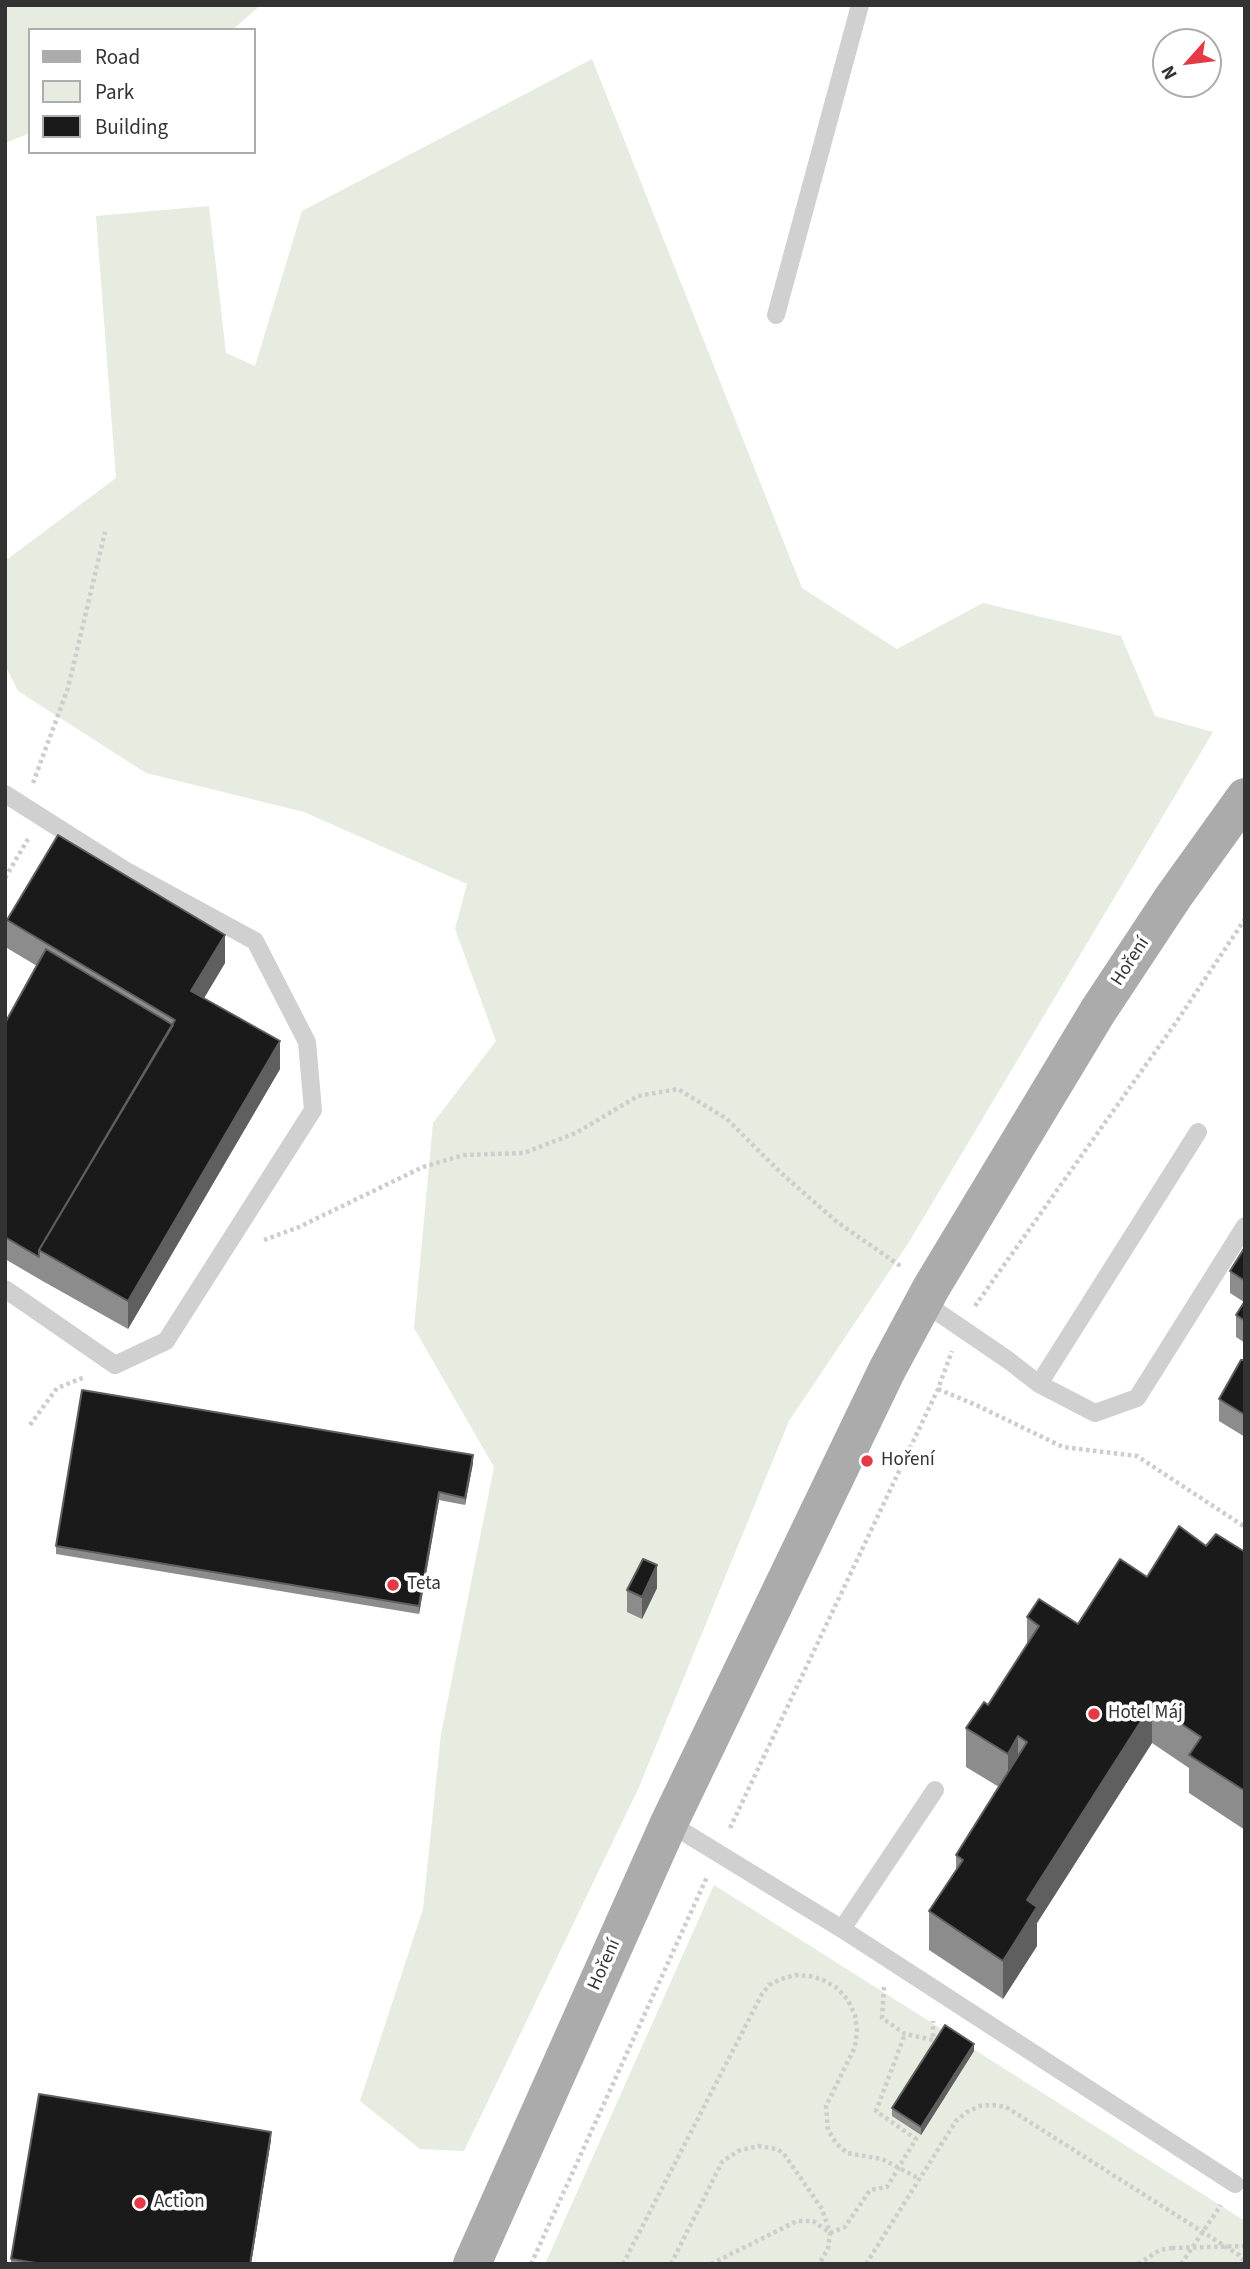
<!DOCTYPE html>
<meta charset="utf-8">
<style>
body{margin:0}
#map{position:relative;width:1250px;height:2269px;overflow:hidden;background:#fff;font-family:"Source Sans 3",sans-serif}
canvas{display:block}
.frame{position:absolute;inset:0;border:7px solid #333;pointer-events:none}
.legend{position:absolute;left:28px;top:28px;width:228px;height:126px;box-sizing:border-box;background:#fff;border:2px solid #adadad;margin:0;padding:9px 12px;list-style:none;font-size:21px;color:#333}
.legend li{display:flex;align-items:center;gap:14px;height:35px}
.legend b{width:35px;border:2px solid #adadad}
.north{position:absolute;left:1152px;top:28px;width:70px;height:70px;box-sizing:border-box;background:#fff;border:2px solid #adadad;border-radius:50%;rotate:242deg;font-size:19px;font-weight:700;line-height:28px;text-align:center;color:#333}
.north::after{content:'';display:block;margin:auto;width:24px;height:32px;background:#e63946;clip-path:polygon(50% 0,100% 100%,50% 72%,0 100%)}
</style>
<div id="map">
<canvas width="1250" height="2269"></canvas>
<div class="frame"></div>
<ul class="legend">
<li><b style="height:9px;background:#ababab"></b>Road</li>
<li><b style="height:19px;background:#e6ecdf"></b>Park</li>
<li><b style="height:19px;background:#1a1a1a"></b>Building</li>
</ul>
<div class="north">N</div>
</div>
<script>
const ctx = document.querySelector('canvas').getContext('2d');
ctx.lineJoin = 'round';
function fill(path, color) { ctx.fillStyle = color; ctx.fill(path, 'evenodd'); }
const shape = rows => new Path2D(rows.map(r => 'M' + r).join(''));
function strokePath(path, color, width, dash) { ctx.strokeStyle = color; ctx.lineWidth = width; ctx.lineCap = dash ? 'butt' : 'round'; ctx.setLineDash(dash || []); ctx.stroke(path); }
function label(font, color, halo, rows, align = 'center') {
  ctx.font = font + ' "Source Sans 3",sans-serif'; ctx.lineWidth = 7; ctx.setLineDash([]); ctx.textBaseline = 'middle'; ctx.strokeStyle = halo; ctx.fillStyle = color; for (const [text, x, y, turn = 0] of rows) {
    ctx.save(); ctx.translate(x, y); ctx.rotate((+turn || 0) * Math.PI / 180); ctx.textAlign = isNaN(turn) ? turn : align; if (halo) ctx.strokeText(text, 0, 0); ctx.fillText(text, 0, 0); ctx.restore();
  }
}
const green = shape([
 [5,5,261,5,232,30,30,30,30,133,5,143],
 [592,59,802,588,897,649,983,603,1121,636,1155,716,1213,732,909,1242,789,1421,639,1787,464,2151,420,2149,360,2101,423,1909,441,1734,494,1467,414,1328,433,1123,496,1041,455,929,467,884,304,812,146,773,18,691,5,665,5,561,116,478,96,216,209,206,226,353,255,366,302,211],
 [714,1885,1245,2221,1245,2264,545,2264]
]);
const path = shape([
 [33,783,68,688,105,532],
 [5,878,28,839],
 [264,1240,299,1227,423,1167,464,1155,524,1153,576,1133,638,1096,678,1089,727,1119,781,1173,837,1222,902,1267],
 [975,1306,1177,1021,1245,919],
 [938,1389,976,1405,1063,1447,1137,1456,1245,1527],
 [30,1425,57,1388,85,1377],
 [730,1828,938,1389,952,1351],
 [884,1987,882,2018,905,2034,933,2040,933,2021],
 [531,2264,707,1877],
 [623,2264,762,1994,769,1985,781,1979,796,1975,810,1976,823,1980,837,1988,848,2000,855,2015,857,2031,855,2047,826,2106,828,2130,836,2143,847,2153,882,2159,920,2179],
 [671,2264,722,2162,738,2151,758,2146,777,2149,784,2154,822,2209,830,2233,828,2249,819,2264],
 [711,2264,797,2221,813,2221,830,2233,845,2227,870,2190,887,2187,916,2139,876,2111,905,2034],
 [866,2264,956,2121,967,2112,980,2106,993,2105,1006,2107,1239,2255,1245,2262],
 [1138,2264,1160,2250,1172,2248],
 [1181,2264,1221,2205]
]);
const service = shape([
 [776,315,860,5],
 [5,794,128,872,255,941,307,1042,313,1110,166,1341,115,1365,5,1289],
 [923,1302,1008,1360,1039,1384,1095,1413,1137,1398,1245,1226],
 [1039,1384,1198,1132],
 [669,1823,842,1929,1235,2184],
 [842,1929,935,1790]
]);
const primary = shape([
 [472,2264,669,1823,887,1370,931,1288,1098,1011,1174,896,1245,797]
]);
const pathBridge = shape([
 [1172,2248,1245,2246]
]);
const wall = shape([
 [7,920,225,963,204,998,280,1069,128,1329,39,1279,5,1259,5,1023,37,966,7,948],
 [1245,1247,1245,1343,1236,1337,1236,1315,1244,1302,1230,1293,1230,1271],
 [1245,1360,1245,1437,1219,1421,1219,1399],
 [473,1463,465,1505,439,1500,419,1614,56,1554,56,1546],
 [1206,1546,1245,1552,1245,1830,1189,1793,1189,1768,1152,1743,1037,1923,1037,1946,1003,1999,929,1950,929,1911,956,1871,956,1855,999,1787,966,1767,966,1728,988,1705,1027,1645,1027,1617,1078,1624,1147,1577],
 [657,1588,642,1619,627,1612,627,1590],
 [974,2051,921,2135,892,2116,892,2108],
 [271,2140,251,2264,11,2264,11,2259]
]);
const shadedWall = shape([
 [225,935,225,963,191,1020,191,991],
 [280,1041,280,1069,128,1329,128,1301],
 [473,1455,473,1463,465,1505,465,1498],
 [439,1492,439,1500,419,1614,419,1606],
 [657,1565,657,1588,642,1619,642,1597],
 [1152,1704,1152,1743,1037,1923,1037,1946,1003,1999,1003,1961,1027,1900],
 [1018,1736,1018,1775,1008,1792,1008,1754],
 [974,2044,974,2051,921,2135,921,2127],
 [271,2132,271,2140,251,2264,250,2264]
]);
const building = shape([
 [58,835,225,935,191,991,280,1041,128,1301,39,1250,175,1020,7,920,58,835],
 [46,949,173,1025,39,1250,39,1257,5,1237,5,1023,46,949],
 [1245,1247,1245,1281,1230,1271,1245,1247],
 [1245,1301,1245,1321,1236,1315,1245,1301],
 [1241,1360,1245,1360,1245,1415,1219,1399,1241,1360],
 [82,1390,473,1455,465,1498,439,1492,419,1606,56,1546,82,1390],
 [1179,1526,1206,1546,1216,1534,1245,1552,1245,1791,1189,1755,1201,1737,1152,1704,1027,1900,1037,1907,1003,1961,929,1911,963,1860,956,1855,1027,1742,1018,1736,1008,1754,966,1728,984,1702,988,1705,1039,1626,1027,1617,1039,1599,1078,1624,1120,1559,1147,1577,1179,1526],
 [643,1559,657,1565,642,1597,627,1590,643,1559],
 [945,2025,974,2044,921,2127,892,2108,945,2025],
 [39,2094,271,2132,250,2264,42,2264,11,2259,39,2094]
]);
const markers = [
 [867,1461,7,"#e63946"],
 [393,1585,7,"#e63946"],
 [1094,1714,7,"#e63946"],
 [140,2203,7,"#e63946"]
];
const streetNames = [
 ["Hoření",1131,962,-57],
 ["Hoření",605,1965,-66]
];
const poiNames = [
 ["Hoření",881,1461],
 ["Teta",407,1585],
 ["Hotel Máj",1108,1714],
 ["Action",154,2203]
];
fill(green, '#e6ecdf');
strokePath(path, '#cdcdcd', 4.5, [3.5, 3.5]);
strokePath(service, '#d0d0d0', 18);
strokePath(primary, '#ababab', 38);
strokePath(pathBridge, '#cdcdcd', 4.5, [3.5, 3.5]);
fill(wall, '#8c8c8c');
fill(shadedWall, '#5f5f5f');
fill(building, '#1a1a1a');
strokePath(building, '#5f5f5f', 2);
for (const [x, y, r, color] of markers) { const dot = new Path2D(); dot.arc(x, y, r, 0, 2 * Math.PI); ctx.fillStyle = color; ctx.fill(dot); strokePath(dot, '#fff', 2.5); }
label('19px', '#333', '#fff', streetNames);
label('19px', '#333', '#fff', poiNames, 'left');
</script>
